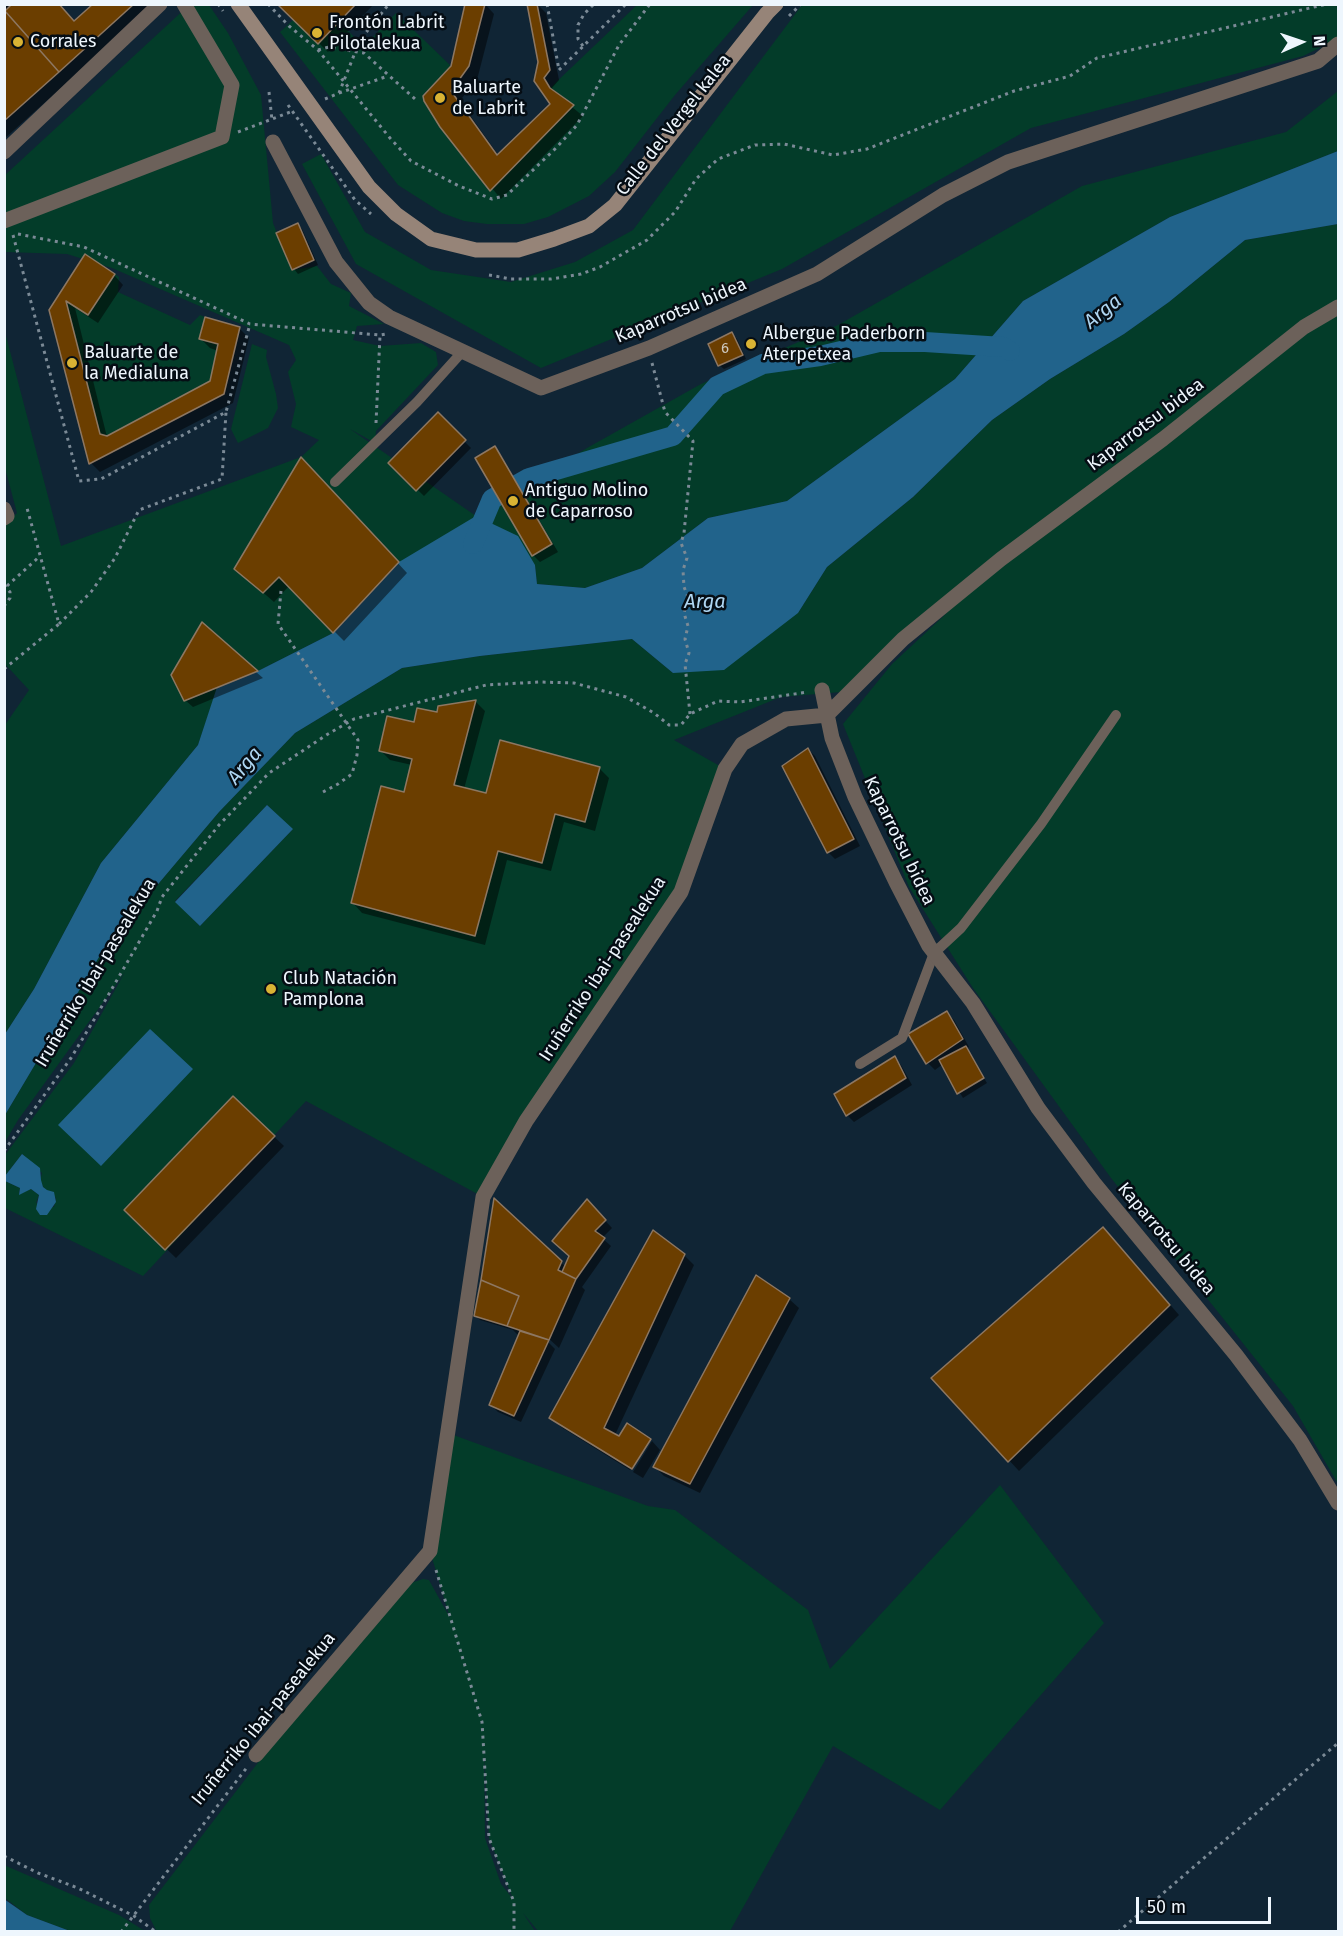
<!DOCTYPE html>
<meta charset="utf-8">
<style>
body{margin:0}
#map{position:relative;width:1343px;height:1936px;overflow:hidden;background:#102535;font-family:"Fira Sans",sans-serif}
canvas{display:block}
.frame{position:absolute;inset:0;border:6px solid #eef6fd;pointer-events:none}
.north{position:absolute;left:1271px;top:12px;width:60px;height:60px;-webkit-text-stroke:4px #050d14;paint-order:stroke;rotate:87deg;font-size:16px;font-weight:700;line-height:24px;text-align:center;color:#eef6fd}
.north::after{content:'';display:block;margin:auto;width:21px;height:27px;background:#eef6fd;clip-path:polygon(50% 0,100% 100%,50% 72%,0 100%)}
.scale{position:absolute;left:1136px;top:1897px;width:135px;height:27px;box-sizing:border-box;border:3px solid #eef6fd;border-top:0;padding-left:8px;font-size:18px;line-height:21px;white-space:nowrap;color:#eef6fd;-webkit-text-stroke:4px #050d14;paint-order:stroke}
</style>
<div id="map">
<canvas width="1343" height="1936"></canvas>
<div class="frame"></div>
<div class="north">N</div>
<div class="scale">50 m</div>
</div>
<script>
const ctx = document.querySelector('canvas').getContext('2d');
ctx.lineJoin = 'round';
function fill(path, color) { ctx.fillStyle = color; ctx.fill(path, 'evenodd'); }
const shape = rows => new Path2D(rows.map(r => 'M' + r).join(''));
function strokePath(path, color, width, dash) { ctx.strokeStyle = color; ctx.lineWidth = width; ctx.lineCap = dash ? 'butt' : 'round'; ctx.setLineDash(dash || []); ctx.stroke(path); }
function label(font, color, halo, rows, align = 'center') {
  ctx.font = font + ' "Fira Sans",sans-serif'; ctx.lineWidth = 5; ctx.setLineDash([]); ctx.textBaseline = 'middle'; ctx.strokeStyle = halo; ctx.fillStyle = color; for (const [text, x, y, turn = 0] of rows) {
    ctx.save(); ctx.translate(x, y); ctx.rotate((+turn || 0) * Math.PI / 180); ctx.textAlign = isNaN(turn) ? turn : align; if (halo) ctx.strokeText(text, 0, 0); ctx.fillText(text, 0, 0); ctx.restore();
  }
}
const green = shape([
 [189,5,209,5,228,33,261,95,273,223,292,270,317,266,331,284,351,293,349,306,384,324,357,326,353,340,380,346,421,343,436,352,438,365,376,431,375,443,350,429,476,516,587,448,701,384,838,325,1082,186,1286,132,1338,91,1338,151,1170,217,1023,301,955,379,787,501,708,518,642,568,585,588,537,584,535,565,333,633,258,671,218,687,198,745,101,863,34,989,5,1034,5,725,29,690,5,664,5,525,17,513,5,468,5,332,61,546,301,457,319,440,291,427,296,404,288,372,296,360,289,345,112,268,67,254,5,252,4,176],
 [637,5,753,5,675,95,615,172,589,196,548,217,524,224,487,224,464,221,442,213,398,185,280,32,293,20,318,44,339,21,356,39,368,42,396,13,451,66,423,95,424,101,440,127,490,190,574,105,550,88],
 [802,5,1338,5,1338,39,1303,56,1031,128,782,269,541,368,356,264,302,164,321,154,365,232,431,270,511,282,575,262,633,230],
 [1338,224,1338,1484,1293,1406,1111,1178,973,988,909,887,843,724,892,664,949,611,841,692,781,697,674,740,725,769,681,892,483,1197,306,1101,143,1276,5,1208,5,1181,20,1188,19,1194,31,1189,39,1195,36,1203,54,1207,56,1198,43,1187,40,1180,42,1173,22,1154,5,1176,5,1155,74,1063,125,972,18,1120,5,1142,5,1115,105,947,219,812,295,733,402,668,480,656,632,639,673,673,798,613,827,567,912,498,992,420,1050,379,1124,334,1169,302,1245,240],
 [267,805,292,830,200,926,175,901],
 [115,274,119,277,118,292,190,325,200,315,205,317,199,339,218,344,210,381,107,436,100,434,66,301],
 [252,344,267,350,266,357,276,394,278,408,268,428,238,443,231,429],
 [448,1433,648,1506,675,1510,808,1610,830,1669,1000,1485,1104,1623,940,1810,833,1746,730,1931,538,1931,523,1913,535,1931,157,1932,150,1918,149,1905,309,1696,408,1584,423,1579,429,1580,450,1618,430,1551],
 [484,1751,489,1838,513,1899,501,1884,485,1838],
 [4,1865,119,1915,145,1931,70,1931,27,1915,5,1898]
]);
const water = shape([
 [1338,151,1338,224,1245,240,1169,302,1124,334,1050,379,992,420,913,497,827,567,798,613,724,670,673,673,632,639,480,656,402,668,295,733,219,812,105,947,5,1115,5,1034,34,989,101,863,198,745,217,687,258,671,333,633,399,562,476,516,518,536,535,565,537,584,585,588,642,568,708,518,787,501,955,379,1023,301,1170,217],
 [267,805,293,829,200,926,175,902],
 [150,1029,193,1069,101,1166,58,1125],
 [22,1154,40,1168,41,1180,43,1187,47,1190,54,1192,56,1202,47,1215,40,1215,36,1209,39,1195,31,1189,19,1195,20,1188,5,1181,5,1176],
 [4,1899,27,1915,70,1931,5,1931]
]);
const shadow = shape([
 [4,4,58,4,74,23,95,4,154,5,4,139],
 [279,4,374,4,328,52],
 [467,4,485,4,494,14,478,76,460,101,499,156,552,104,535,81,540,62,537,4,546,13,559,80,552,88,556,94,583,116,501,199,441,127],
 [297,225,302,229,318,265,298,274,294,269],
 [86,256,114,275,123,285,98,323,75,308,107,437,211,382,218,351,210,348,201,339,239,328,249,338,233,403,100,472,91,463,50,311],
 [732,334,737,339,746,359,724,369,719,365],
 [438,415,471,448,424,496,390,463],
 [494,448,501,455,558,552,540,562,533,555],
 [310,468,407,573,344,641,289,586,274,602,236,569],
 [202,625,263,678,193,707,185,700],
 [475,701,485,711,464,789,487,795,599,768,609,778,595,831,564,822,551,871,507,860,485,945,362,913,353,903,405,794,412,765,390,760,380,750,415,724],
 [808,749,815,756,860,846,835,859,828,852],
 [947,1013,954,1020,969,1047,966,1049,987,1083,963,1098,943,1064,935,1070,928,1063],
 [894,1058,901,1065,912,1085,854,1122,847,1115],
 [233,1098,284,1146,176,1258,126,1210],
 [495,1201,566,1267,587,1201,612,1228,602,1238,611,1246,582,1287,585,1290,559,1348,547,1337,547,1341,555,1349,521,1422,498,1412,491,1405,518,1335,513,1330,480,1320,476,1316],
 [1113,1239,1179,1315,1019,1471,933,1378],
 [684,1255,694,1265,615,1435,620,1438,627,1425,650,1440,630,1470,561,1427,551,1417],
 [789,1299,799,1308,700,1493,664,1476,655,1467],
 [652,1441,660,1450,643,1478,633,1472]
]);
const canal = shape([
 [473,544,492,499,529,478,673,436,717,386,763,364,820,356,879,342,925,342,1003,347,1010,351]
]);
const building = shape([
 [12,4,59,4,74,21,93,4,134,4,59,72,5,11,12,4],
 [277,4,356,4,318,44,277,4],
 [465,4,485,4,469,66,451,91,497,155,550,104,534,81,538,62,527,4,537,4,550,70,544,78,550,88,574,105,490,191,440,127,424,101,423,96,451,66,465,4],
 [5,11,59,72,4,121,4,12,5,11],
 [298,223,314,260,292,270,276,233,298,223],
 [85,254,115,274,88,315,66,301,100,434,107,436,210,381,218,344,199,339,205,317,240,327,224,394,89,464,49,310,85,254],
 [732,332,743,355,718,366,708,344,732,332],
 [438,412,466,440,416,491,388,463,438,412],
 [495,446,552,544,532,556,475,458,495,446],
 [301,457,399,562,333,633,279,577,263,593,234,569,301,457],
 [202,622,258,671,184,701,171,675,202,622],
 [476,700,454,785,486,793,500,740,600,767,585,822,555,814,542,863,498,851,475,936,351,903,381,786,404,792,412,759,379,751,387,716,414,722,417,708,437,712,438,706,476,700],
 [808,748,854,839,827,853,782,766,808,748],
 [947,1011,963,1039,926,1064,908,1034,947,1011],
 [966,1046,984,1078,957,1094,939,1060,966,1046],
 [895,1056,906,1078,846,1116,834,1094,895,1056],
 [233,1096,275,1136,165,1250,124,1210,233,1096],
 [494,1198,562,1261,558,1270,576,1279,549,1340,507,1326,519,1296,481,1280,494,1198],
 [587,1199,606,1220,595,1231,605,1238,576,1279,562,1272,569,1256,552,1241,587,1199],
 [1103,1227,1170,1305,1008,1462,931,1378,1103,1227],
 [653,1230,685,1254,604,1428,619,1436,627,1423,651,1439,632,1469,549,1418,653,1230],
 [756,1275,790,1298,690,1484,653,1467,756,1275],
 [481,1280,519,1296,507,1326,474,1316,481,1280],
 [520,1331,549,1340,514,1416,489,1405,520,1331]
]);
const path = shape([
 [218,4,223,11],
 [268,4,289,26,318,50,390,138,411,161,459,186,492,199,507,195,556,148,577,125,619,45,650,4],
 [547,4,559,70],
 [559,4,588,4],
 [789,16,801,4],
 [583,46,578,39,578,25,584,14,594,4],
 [318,50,329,47,364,53,415,99],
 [559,70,626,4],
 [269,92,272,120],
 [339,93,388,76],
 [325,99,339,93,360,40,389,4],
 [288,105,355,200,371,214],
 [238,132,293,111],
 [18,234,84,247,250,324,380,335,386,334],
 [13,235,79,481,101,479,226,412,250,324],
 [489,275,511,279,551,279,581,274,600,267,647,240,675,212,696,179,718,159,755,145,784,144,833,155,867,149,1014,91,1070,76,1097,58,1327,4],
 [652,363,665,412,693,441,684,533,681,543,687,558,683,570,684,587,688,597,684,613,688,626,685,639,689,653,685,664,690,714],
 [376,423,380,335],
 [4,585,10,592,10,598,4,606],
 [7,586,40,556],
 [281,591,278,624,358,740,357,755,352,774,338,784,323,792],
 [59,624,91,592,115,558,139,510,222,479,226,412],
 [4,669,59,624,27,508],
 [4,1151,71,1058,95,1018,157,911,162,897,219,825,269,773,328,734,354,719,486,685,540,682,574,683,626,697,654,713,669,725,681,725,690,714,718,701,740,702,808,692],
 [436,1570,482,1722,489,1838,514,1902,514,1932],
 [4,1856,38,1873,78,1888,134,1916,156,1932],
 [121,1932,248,1766],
 [1118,1932,1338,1743]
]);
const service = shape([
 [335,482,417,402,463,351],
 [860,1064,902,1038,934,953,961,928,1041,824,1116,715]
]);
const pedestrian = shape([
 [4,221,222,137,232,85,184,4]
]);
const minor = shape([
 [273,142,336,262,369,303,389,317,541,388,649,348,817,274,943,195,1008,162,1318,61,1338,44],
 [4,152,160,4],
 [4,509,7,516,4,518],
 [822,690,832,738,855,797,896,882,929,946,973,1003,1038,1108,1094,1183,1236,1355,1300,1440,1338,1503],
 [827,715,903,639,1001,559,1163,439,1304,327,1338,307],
 [256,1755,430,1551,483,1197,526,1121,681,892,725,769,742,744,786,719,827,715]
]);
const secondary = shape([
 [238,4,369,187,396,214,431,239,476,250,518,250,554,239,589,226,615,205,767,13,776,4]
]);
const markers = [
 [317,33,6,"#d9b334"],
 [18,42,6,"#d9b334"],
 [440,98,6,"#d9b334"],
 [751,344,6,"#d9b334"],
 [72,363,6,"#d9b334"],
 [513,501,6,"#d9b334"],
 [271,989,6,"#d9b334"]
];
const numberNames = [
 ["6",725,349]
];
const poiNames = [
 ["Frontón Labrit",329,23],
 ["Pilotalekua",329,44],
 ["Corrales",30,42],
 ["Baluarte",452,88],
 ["de Labrit",452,109],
 ["Albergue Paderborn",763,334],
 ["Aterpetxea",763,355],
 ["Baluarte de",84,353],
 ["la Medialuna",84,374],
 ["Antiguo Molino",525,491],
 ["de Caparroso",525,512],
 ["Club Natación",283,979],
 ["Pamplona",283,1000]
];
const streetNames = [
 ["Calle del Vergel kalea",674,125,-52],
 ["Kaparrotsu bidea",681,311,-23],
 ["Kaparrotsu bidea",1146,425,-37],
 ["Kaparrotsu bidea",899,841,64],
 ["Iruñerriko ibai-pasealekua",603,969,-57],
 ["Iruñerriko ibai-pasealekua",96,973,-59],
 ["Kaparrotsu bidea",1166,1239,50],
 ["Iruñerriko ibai-pasealekua",264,1719,-51]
];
const waterNames = [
 ["Arga",1103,312,-39],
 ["Arga",705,602],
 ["Arga",245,766,-50]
];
fill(green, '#033c29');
fill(water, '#21638b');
fill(shadow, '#0007');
strokePath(canal, '#21638b', 20);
fill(building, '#6b3e00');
strokePath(building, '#8d7762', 1.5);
strokePath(path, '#7b8a96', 3, [3, 4.5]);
strokePath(service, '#6c615a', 10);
strokePath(pedestrian, '#6c615a', 15);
strokePath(minor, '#6c615a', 15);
strokePath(secondary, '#968478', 15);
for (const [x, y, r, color] of markers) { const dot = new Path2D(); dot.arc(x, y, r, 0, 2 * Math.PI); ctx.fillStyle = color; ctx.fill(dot); strokePath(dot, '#050d14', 2); }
label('15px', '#cdc8be', null, numberNames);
label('18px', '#eef6fd', '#050d14', poiNames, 'left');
label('18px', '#eef6fd', '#050d14', streetNames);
label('italic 20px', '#aed6f2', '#050d14', waterNames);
</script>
